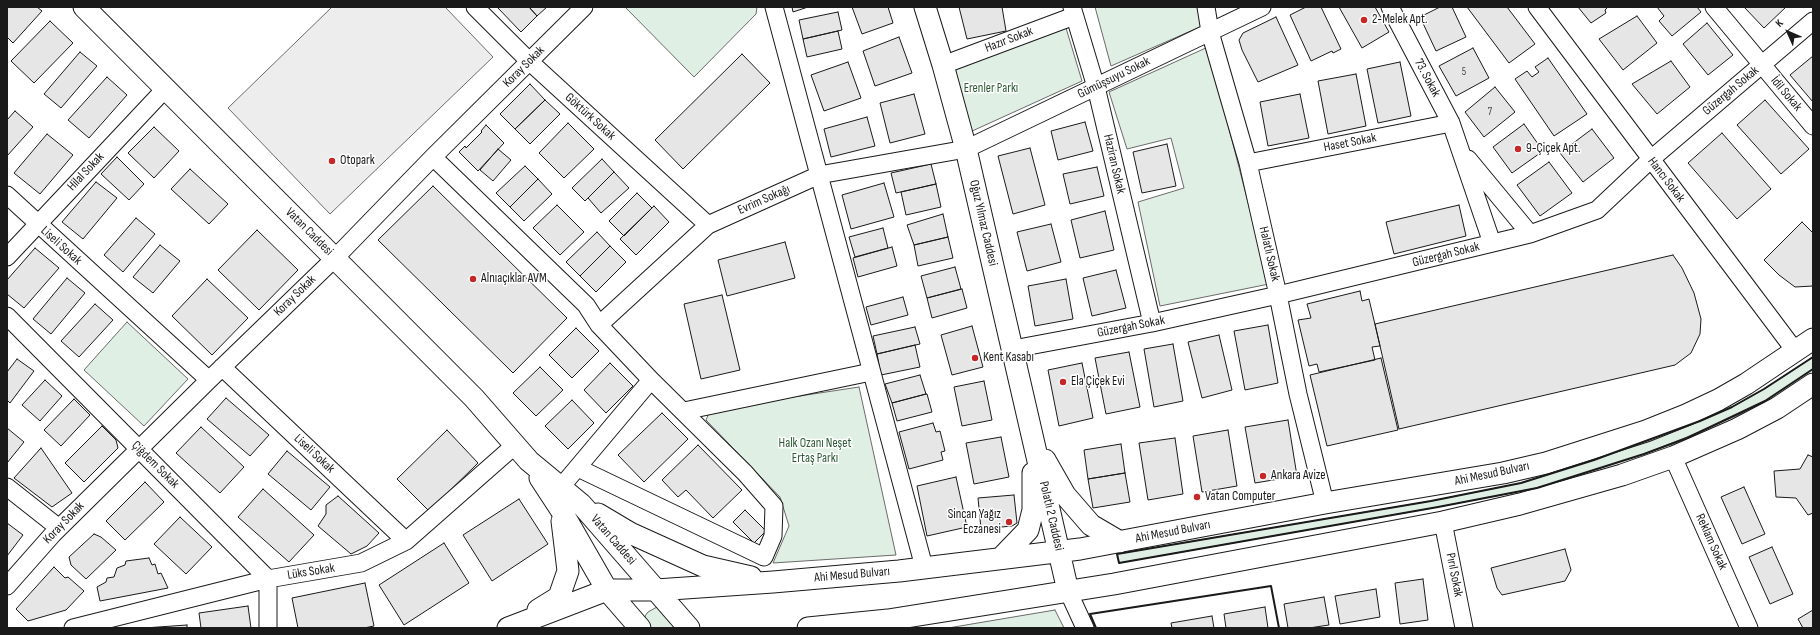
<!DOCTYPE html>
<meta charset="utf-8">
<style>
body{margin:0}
#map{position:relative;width:1820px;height:635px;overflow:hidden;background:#fff;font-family:"Sofia Sans Condensed",sans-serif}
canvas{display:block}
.frame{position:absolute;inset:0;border:8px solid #1a1a1a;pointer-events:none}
.north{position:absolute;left:1768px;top:12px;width:40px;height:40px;-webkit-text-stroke:3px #fff;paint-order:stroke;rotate:315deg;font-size:11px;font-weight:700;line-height:16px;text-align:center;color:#1a1a1a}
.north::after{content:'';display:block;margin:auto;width:14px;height:18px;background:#1a1a1a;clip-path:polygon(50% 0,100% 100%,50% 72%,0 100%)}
</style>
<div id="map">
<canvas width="1820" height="635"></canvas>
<div class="frame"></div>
<div class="north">K</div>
</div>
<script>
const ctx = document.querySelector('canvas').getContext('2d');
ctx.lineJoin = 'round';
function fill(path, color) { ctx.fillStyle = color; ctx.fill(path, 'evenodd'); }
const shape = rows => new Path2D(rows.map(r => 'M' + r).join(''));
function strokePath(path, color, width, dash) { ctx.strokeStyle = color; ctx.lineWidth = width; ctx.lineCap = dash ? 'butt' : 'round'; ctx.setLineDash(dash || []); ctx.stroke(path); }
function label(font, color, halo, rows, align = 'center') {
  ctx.font = font + ' "Sofia Sans Condensed",sans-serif'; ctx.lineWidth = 3; ctx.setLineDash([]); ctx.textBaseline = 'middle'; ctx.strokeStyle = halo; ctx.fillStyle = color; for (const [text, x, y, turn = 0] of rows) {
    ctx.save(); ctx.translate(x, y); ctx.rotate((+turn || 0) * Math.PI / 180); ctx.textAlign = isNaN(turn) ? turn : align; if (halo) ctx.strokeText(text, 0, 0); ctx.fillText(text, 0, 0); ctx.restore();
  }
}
const green = shape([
 [625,7,757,7,756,14,694,77,625,7],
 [1095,7,1198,7,1202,26,1111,66,1095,7],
 [1066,28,1082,81,970,132,955,69,1066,28],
 [1208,47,1269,284,1160,306,1138,202,1184,188,1171,138,1127,149,1109,92,1208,47],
 [127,322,188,379,144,426,84,370,127,322],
 [1813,357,1813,369,1765,401,1738,415,1687,437,1644,454,1537,488,1438,507,1119,563,1117,554,1431,501,1521,483,1594,460,1700,421,1732,407,1764,389,1813,357],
 [859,387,896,555,773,563,789,526,780,497,706,420,709,413,747,404,859,387],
 [657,607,675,626,675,628,645,628,645,616,648,612,657,607],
 [1055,610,1064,628,948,628,1055,610]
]);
const parking = shape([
 [332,7,445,7,493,57,330,214,228,108,332,7]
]);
const building = shape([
 [7,7,37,7,42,11,13,43,7,37,7,7],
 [497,7,529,7,537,16,521,32,497,7],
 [529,7,547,7,537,16,529,7],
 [792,7,808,7,793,12,792,7],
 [852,7,888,7,893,23,862,34,852,7],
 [959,7,1002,7,1006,31,967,39,959,7],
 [1306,7,1321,7,1341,49,1333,53,1332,51,1311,61,1290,15,1306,7],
 [1339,7,1375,7,1389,32,1362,48,1339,7],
 [1440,7,1452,7,1466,37,1436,51,1420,17,1440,7],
 [1467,7,1507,7,1535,44,1509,63,1467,7],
 [1578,7,1608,7,1605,10,1606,13,1591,23,1578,7],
 [1657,7,1697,7,1701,12,1672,36,1659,21,1664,16,1657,7],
 [1744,7,1786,7,1764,28,1744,7],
 [838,12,842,30,803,39,799,20,838,12],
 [1637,16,1657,43,1623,70,1599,39,1637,16],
 [1276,17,1298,65,1258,82,1242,50,1239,40,1243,33,1276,17],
 [50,21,73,43,34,83,11,61,50,21],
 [1707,23,1733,55,1708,75,1683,44,1707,23],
 [838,31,842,49,807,57,803,39,838,31],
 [899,37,912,73,875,86,863,51,899,37],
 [1473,48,1489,78,1456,96,1439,66,1473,48],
 [80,52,97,66,61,108,44,94,80,52],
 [742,54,770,83,683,169,655,140,742,54],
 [1813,56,1813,102,1790,75,1813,56],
 [1548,58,1587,114,1554,136,1515,79,1527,71,1532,77,1539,72,1535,67,1548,58],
 [1671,61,1690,87,1657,114,1632,84,1671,61],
 [848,62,861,98,824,111,811,75,848,62],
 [1400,62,1411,116,1378,123,1367,69,1400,62],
 [1356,74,1366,126,1328,134,1318,81,1356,74],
 [107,77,127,95,89,138,68,120,107,77],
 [530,84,545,100,515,129,500,114,530,84],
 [1495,87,1515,112,1484,137,1465,112,1495,87],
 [914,94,925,134,890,143,880,103,914,94],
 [1300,94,1309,138,1268,146,1260,102,1300,94],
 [545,100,560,114,530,144,515,129,545,100],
 [1765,100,1809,149,1781,174,1737,125,1765,100],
 [15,111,33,127,7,156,7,120,15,111],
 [867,117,875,146,831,157,824,129,867,117],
 [1085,122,1093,151,1058,160,1051,131,1085,122],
 [568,123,594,149,564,178,539,153,568,123],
 [1524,124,1543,151,1512,173,1493,147,1524,124],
 [486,125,504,143,478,171,459,152,465,146,466,148,482,132,481,131,486,125],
 [154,127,179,151,154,178,128,153,154,127],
 [1592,129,1614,158,1583,182,1560,153,1592,129],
 [1722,133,1771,189,1737,219,1688,163,1722,133],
 [47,134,73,155,40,194,14,173,47,134],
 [1167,144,1176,186,1142,193,1133,152,1167,144],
 [1030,148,1045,205,1013,214,998,156,1030,148],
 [498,149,511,160,493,181,480,170,498,149],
 [117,157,144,184,129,200,101,174,117,157],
 [602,159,614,172,585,201,572,188,602,159],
 [1549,162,1572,193,1540,216,1517,185,1549,162],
 [931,164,936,184,896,193,891,173,931,164],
 [525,166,538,179,510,207,496,193,525,166],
 [1097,167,1104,196,1070,204,1063,174,1097,167],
 [190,169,228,204,209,224,171,189,190,169],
 [614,172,629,188,601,213,588,198,614,172],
 [538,179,552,194,524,221,510,207,538,179],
 [96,182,117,198,83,239,62,222,96,182],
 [884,183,894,217,851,229,842,195,884,183],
 [936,184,941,207,906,215,901,192,936,184],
 [433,186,567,318,513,373,378,240,433,186],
 [637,193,652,208,624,236,609,221,637,193],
 [557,205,584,232,560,255,533,228,557,205],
 [1459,205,1466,236,1394,254,1386,222,1459,205],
 [654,206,669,222,636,255,620,239,654,206],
 [1105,211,1114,250,1080,258,1071,220,1105,211],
 [943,214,948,237,914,245,907,225,943,214],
 [136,218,155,234,123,272,104,255,136,218],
 [1802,222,1813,233,1813,286,1795,287,1779,275,1764,260,1802,222],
 [1051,224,1061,262,1027,271,1017,232,1051,224],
 [883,228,888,248,855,257,849,237,883,228],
 [257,230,298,270,259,310,218,270,257,230],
 [597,232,610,246,580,276,566,262,597,232],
 [948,237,953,258,918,266,914,245,948,237],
 [785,242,795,278,727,296,718,260,785,242],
 [160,245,180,261,153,293,133,277,160,245],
 [610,246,626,262,596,292,580,276,610,246],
 [892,247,897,266,858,277,853,258,892,247],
 [35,248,59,268,24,308,7,294,7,280,35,248],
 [1673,255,1682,268,1694,293,1701,319,1700,334,1691,353,1675,365,1399,429,1375,324,1673,255],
 [955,267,961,289,927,298,921,276,955,267],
 [1116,270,1126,308,1092,316,1083,278,1116,270],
 [67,278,85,293,51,334,33,319,67,278],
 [207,279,248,318,212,355,172,316,207,279],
 [1066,279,1073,319,1035,326,1028,286,1066,279],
 [962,289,967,308,932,318,927,298,962,289],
 [1360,291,1362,301,1369,299,1380,346,1372,347,1375,360,1319,372,1317,364,1309,366,1298,320,1311,318,1307,304,1360,291],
 [722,295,740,370,701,379,684,304,722,295],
 [903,297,908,315,871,325,866,307,903,297],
 [95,304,113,320,79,357,61,341,95,304],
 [1268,325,1278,383,1245,390,1234,331,1268,325],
 [972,326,983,367,952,375,941,335,972,326],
 [915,327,920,344,877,354,873,336,915,327],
 [576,328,599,351,572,378,549,355,576,328],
 [1219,335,1232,390,1202,398,1188,342,1219,335],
 [1173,344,1183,401,1154,407,1144,349,1173,344],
 [915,345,920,367,881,375,877,354,915,345],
 [1129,352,1140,407,1106,414,1095,358,1129,352],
 [1381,358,1398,430,1327,446,1310,375,1381,358],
 [17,359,34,371,10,403,7,400,7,372,17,359],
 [610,363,633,386,606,413,584,390,610,363],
 [1082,363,1093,418,1059,426,1048,370,1082,363],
 [540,367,563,390,536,416,513,393,540,367],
 [920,375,926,394,892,403,885,384,920,375],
 [45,380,62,396,40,421,22,405,45,380],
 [984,381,992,420,962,426,954,387,984,381],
 [926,394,927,394,932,412,897,421,892,403,926,394],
 [226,398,269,435,250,456,207,419,226,398],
 [74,399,90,415,61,446,44,430,74,399],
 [572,400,594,423,568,449,545,426,572,400],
 [662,413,688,439,644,482,618,455,662,413],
 [1288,420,1297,476,1255,483,1245,427,1288,420],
 [933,423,936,432,940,431,945,451,941,452,943,460,909,469,899,432,933,423],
 [102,426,116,440,118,448,84,482,65,463,102,426],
 [201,427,244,467,220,493,176,453,201,427],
 [7,428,24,442,7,463,7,428],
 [447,430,478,463,429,511,397,479,447,430],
 [1228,430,1237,486,1202,492,1193,436,1228,430],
 [1001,437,1009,477,974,484,966,443,1001,437],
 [1175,438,1183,494,1148,500,1139,443,1175,438],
 [1121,444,1125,473,1088,479,1084,450,1121,444],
 [698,445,742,490,713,518,686,490,678,497,662,480,698,445],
 [41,448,72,493,52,507,14,478,41,448],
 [287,451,330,487,311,510,268,474,287,451],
 [1808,455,1813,457,1813,513,1808,515,1796,498,1776,497,1774,471,1800,469,1808,455],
 [1125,473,1130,502,1093,508,1088,479,1125,473],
 [956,477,967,527,927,536,917,486,956,477],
 [145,482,164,502,125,540,106,521,145,482],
 [1744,487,1765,534,1742,544,1721,497,1744,487],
 [263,489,314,535,289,562,238,517,263,489],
 [1014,495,1017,523,1012,526,981,529,978,498,1014,495],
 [338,496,379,533,367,546,351,554,318,526,326,514,326,505,338,496],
 [519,499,548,544,492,581,463,535,519,499],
 [745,510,766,531,754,543,733,522,745,510],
 [180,517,212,547,186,574,154,544,180,517],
 [7,523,23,535,7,556,7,523],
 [94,534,101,537,116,550,86,579,71,565,69,557,94,534],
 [444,543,469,583,404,625,379,585,444,543],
 [1772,547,1793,594,1770,604,1749,557,1772,547],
 [1565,549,1571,570,1565,581,1502,595,1497,588,1491,568,1565,549],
 [149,558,152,565,155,564,158,574,161,573,168,588,100,601,97,587,106,582,107,578,114,577,117,568,125,565,126,561,149,558],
 [54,567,65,578,68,577,84,591,66,610,28,621,16,609,54,567],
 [1423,579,1428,620,1400,624,1395,583,1423,579],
 [365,583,374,626,364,628,298,628,292,598,365,583],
 [1376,589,1380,617,1340,624,1335,596,1376,589],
 [1324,597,1329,625,1309,628,1288,628,1284,604,1324,597],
 [248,606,251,628,201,628,199,613,248,606],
 [1265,607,1268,628,1226,628,1224,614,1265,607],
 [1813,610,1813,628,1803,628,1798,619,1813,610],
 [1212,616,1214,628,1172,628,1171,623,1212,616],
 [187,625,187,628,144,628,187,625]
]);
const minor = shape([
 [475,7,529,61,708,225],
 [774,7,924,567],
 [1072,7,1096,87,1152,323],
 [1206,7,1210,32,1248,163,1278,295,1298,394,1325,503],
 [1390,7,1451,123,1492,243],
 [1537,7,1796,352],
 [1714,7,1813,126],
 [943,65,1074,16],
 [433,157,586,305,599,325,651,380,745,473,774,506,773,536,764,557,578,468],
 [1468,159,1530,234],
 [1248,163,1451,123],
 [7,195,209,380],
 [7,257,166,88],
 [7,316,268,579,268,628],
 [599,325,708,225,819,175,966,149,1262,7],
 [1013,349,1152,323,1278,295,1530,234,1597,210,1650,160,1813,21],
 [222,367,406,541],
 [684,411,871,372],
 [1673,457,1749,628],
 [7,487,59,528],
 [561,487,651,380],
 [1443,522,1464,628],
 [7,586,53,534,209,380,335,258,433,157,584,7],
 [1068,591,1085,628],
 [73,628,268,579,361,563,406,541,514,446]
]);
const major = shape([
 [84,7,474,398,529,461,581,504,689,628],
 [925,7,943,65,966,149,1068,591],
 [1045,460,1065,495,1091,525,1120,542],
 [540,478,561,510,607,590,640,628],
 [598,514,630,533,703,566,751,577],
 [1001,558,1028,530,1033,510,1033,473],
 [538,610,559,597,568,571,562,521],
 [508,628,607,590,656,590,773,582,899,571,1080,549,1325,503,1503,473,1546,463,1646,431,1686,415,1718,400,1746,384,1813,339],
 [808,628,888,620,1114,584,1443,522,1520,504,1622,475,1673,457,1737,429,1777,408,1813,384]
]);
const wall = shape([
 [1813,357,1764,389,1732,407,1700,421,1594,460,1521,483,1431,501,1117,554,1119,563,1438,507,1537,488,1644,454,1687,438,1765,401,1813,369],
 [1096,628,1090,614,1271,586,1279,628]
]);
const markers = [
 [1364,20,4,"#c62828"],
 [1518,149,4,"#c62828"],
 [332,161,4,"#c62828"],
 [473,279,4,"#c62828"],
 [975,358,4,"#c62828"],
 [1063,382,4,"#c62828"],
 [1263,476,4,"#c62828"],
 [1197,497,4,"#c62828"],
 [1009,522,4,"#c62828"]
];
const numberNames = [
 ["5",1464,72],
 ["7",1490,112]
];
const poiNames = [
 ["2-Melek Apt.",1372,20],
 ["9-Çiçek Apt.",1526,149],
 ["Otopark",340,161],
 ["Alnıaçıklar AVM",481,279],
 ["Kent Kasabı",983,358],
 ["Ela Çiçek Evi",1071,382],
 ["Ankara Avize",1271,476],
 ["Vatan Computer",1205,497],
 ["Sincan Yağız",1001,515,"right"],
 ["Eczanesi",1001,530,"right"]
];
const streetNames = [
 ["Hazır Sokak",1009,40,-21],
 ["Koray Sokak",524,67,-45],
 ["Gümüşsuyu Sokak",1114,78,-26],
 ["73. Sokak",1427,78,62],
 ["Güzergah Sokak",1731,91,-40],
 ["İdil Sokak",1786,94,50],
 ["Göktürk Sokak",590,117,42],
 ["Haset Sokak",1350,143,-11],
 ["Haziran Sokak",1114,164,77],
 ["Hilal Sokak",86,172,-47],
 ["Hancı Sokak",1666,180,53],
 ["Evrim Sokağı",764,200,-24],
 ["Oğuz Yılmaz Caddesi",983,223,77],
 ["Vatan Caddesi",309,232,45],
 ["Liseli Sokak",61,246,42],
 ["Halatlı Sokak",1269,254,77],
 ["Güzergah Sokak",1446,255,-14],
 ["Koray Sokak",295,296,-44],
 ["Güzergah Sokak",1131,327,-11],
 ["Liseli Sokak",314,454,43],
 ["Çiğdem Sokak",155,465,45],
 ["Ahi Mesud Bulvarı",1492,474,-12],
 ["Polatlı 2 Caddesi",1051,516,77],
 ["Koray Sokak",64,523,-46],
 ["Ahi Mesud Bulvarı",1173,532,-11],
 ["Vatan Caddesi",613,540,49],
 ["Reklam Sokak",1711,542,66],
 ["Lüks Sokak",311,572,-9],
 ["Ahi Mesud Bulvarı",852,575,-5],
 ["Pırıl Sokak",1454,575,79]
];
const parkNames = [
 ["Erenler Parkı",991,89],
 ["Halk Ozanı Neşet",815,444],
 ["Ertaş Parkı",815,459]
];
fill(green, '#e0efe3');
strokePath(green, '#6a6a6a', 1);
fill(parking, '#ededed');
strokePath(parking, '#6a6a6a', 1);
fill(building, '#e6e6e6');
strokePath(building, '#1a1a1a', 1);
strokePath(minor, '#1a1a1a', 19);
strokePath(major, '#1a1a1a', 23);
strokePath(minor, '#fff', 17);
strokePath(major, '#fff', 21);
strokePath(wall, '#1a1a1a', 2);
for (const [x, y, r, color] of markers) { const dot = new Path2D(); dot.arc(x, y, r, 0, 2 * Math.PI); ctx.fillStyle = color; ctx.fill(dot); strokePath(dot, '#fff', 1.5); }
label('11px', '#4d4d4d', null, numberNames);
label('13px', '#1a1a1a', '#fff', poiNames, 'left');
label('13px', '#1a1a1a', '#fff', streetNames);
label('13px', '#2b5a34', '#fff', parkNames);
</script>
